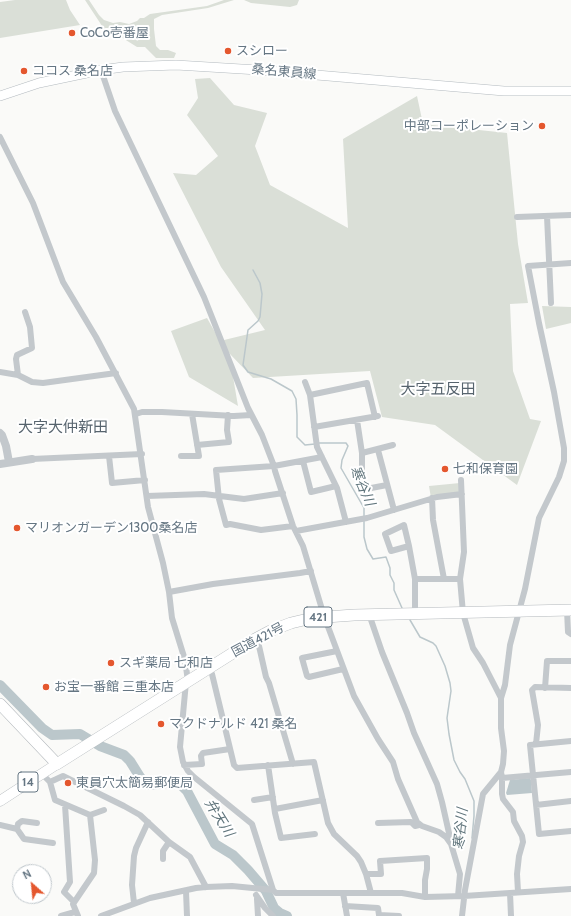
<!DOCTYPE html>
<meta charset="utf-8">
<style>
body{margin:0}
#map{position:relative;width:571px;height:916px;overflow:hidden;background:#fafaf8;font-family:Cabin,sans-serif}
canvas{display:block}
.north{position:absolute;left:12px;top:864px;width:40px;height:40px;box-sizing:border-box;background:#fff;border:1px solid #c1c8cd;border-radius:50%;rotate:333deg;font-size:11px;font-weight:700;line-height:16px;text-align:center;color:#657683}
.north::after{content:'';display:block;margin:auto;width:14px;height:18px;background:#e4572e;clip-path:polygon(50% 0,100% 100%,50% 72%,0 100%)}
</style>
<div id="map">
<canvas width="571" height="916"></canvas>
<div class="north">N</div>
</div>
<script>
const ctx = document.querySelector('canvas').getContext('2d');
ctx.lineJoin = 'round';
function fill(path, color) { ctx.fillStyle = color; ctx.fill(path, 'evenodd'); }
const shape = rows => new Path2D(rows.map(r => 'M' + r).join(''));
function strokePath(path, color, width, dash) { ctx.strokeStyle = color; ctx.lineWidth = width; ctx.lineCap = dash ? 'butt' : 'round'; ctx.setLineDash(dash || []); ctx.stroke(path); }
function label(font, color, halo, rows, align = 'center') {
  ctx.font = font + ' Cabin,"Noto Sans JP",sans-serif'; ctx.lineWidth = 4; ctx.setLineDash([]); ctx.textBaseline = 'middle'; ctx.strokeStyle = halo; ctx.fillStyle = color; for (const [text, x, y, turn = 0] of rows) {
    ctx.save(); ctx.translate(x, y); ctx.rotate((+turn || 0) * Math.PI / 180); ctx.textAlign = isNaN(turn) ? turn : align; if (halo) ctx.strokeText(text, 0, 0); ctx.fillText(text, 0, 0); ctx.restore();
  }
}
const green = shape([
 [15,0,66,0,70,10,80,25,0,38,0,2],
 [85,0,89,0,99,15,104,20,113,23,120,22,129,24,137,21,140,18,144,18,150,14,207,6,224,0,234,0,208,8,162,15,154,19,154,29,156,46,160,50,168,50,176,53,174,58,156,58,145,47,137,47,113,32,110,32,109,28,104,29],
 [244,0,299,0,297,5,290,7,251,3],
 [210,78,234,105,267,113,255,146,270,185,348,228,343,139,417,96,423,124,507,133,518,244,528,303,510,304,513,371,530,419,541,421,517,485,435,425,382,417,370,371,253,378,229,353,238,406,189,377,171,331,207,318,220,341,265,330,221,267,173,173,196,175,218,156,187,115,198,98,195,79],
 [542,306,571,307,571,323,546,329],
 [460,483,461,493,431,498,429,486]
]);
const water = shape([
 [530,778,531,780,532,793,507,795,506,793,510,780]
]);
const stream = shape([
 [253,270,260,283,262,294,260,317,258,321,248,330,243,365,248,372,271,379,292,391,296,399,297,415,297,437,305,445,315,444],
 [319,443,346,443,348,446,342,460,341,468,364,508,364,516],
 [364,520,364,537,367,549,373,559,386,557,390,568,390,575,394,583,394,590,402,608],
 [410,620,420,637,433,643,436,646,445,666,450,683,451,691,447,718,449,734,454,760,460,772,465,779,474,801,474,816,472,838]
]);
const river = shape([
 [0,685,42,728,52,735,80,734,100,746,124,755,130,761,140,777,148,785,175,782,179,783,187,791,215,844,233,855,248,870,266,891,274,908,280,913,287,916]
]);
const minor = shape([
 [101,70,115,111,204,297,248,408,262,435,274,466,275,471,293,526,303,546,324,616,354,696,378,739,393,762,398,779,417,822,422,826,439,832,446,837,451,844,460,874,458,896],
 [0,137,33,203,63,282,96,337,134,409,148,507,163,563,169,592,172,618,185,660,188,681],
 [547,216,551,303],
 [517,217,571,215],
 [0,372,18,375,32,382,43,383,116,373],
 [18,375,16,359,17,355,32,348,30,327,25,312],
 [305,382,310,395,317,447,337,488,346,522],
 [310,395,367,383,375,417],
 [136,414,142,412,162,412,234,416,251,415],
 [357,420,362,453,362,474,366,489,387,485],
 [314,427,378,416],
 [197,445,229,442,227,430,228,415],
 [378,450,394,510],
 [362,453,393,445],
 [109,456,112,483,145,480],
 [181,456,199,456,192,414],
 [32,459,142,454],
 [303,461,311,492,336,486],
 [461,480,464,552,460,579,463,613,473,648,483,663,501,698],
 [147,496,204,494,244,499,283,493],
 [432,498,433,520,444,579],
 [293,526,261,530,230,524,226,525,219,499,216,470,274,466,322,457],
 [296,531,367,518,437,497,462,494],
 [409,546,391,551,385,534,404,525,409,546,415,579,415,613],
 [415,579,460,579],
 [169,592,213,584,300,573,311,571],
 [567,610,568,632,571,634],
 [369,614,382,652,407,713,414,733,437,784,442,802,451,842],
 [255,639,259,646,266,677,269,683,293,764],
 [337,651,302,658,307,676,309,677,343,669],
 [209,668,212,674,234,765,237,768,314,762,328,823,334,834,357,856,361,862,366,874,371,893],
 [186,682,180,747,183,762,188,771,194,777,252,824,273,890],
 [545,688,547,661,571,661],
 [571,741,530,745,539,834,571,831],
 [536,744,538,725,532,690,535,687,571,688],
 [184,765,202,764,201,756,203,753,230,749],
 [268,765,275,813,281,838,315,834],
 [42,774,50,782,63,776,124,806,140,815,169,842,190,857,206,887],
 [502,778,571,772],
 [50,782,55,800,90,815,95,860,94,873,73,904,78,916],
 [254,800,273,797],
 [65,805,70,882,64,892,74,902],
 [536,805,571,801],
 [275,809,323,800],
 [90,815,104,810],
 [378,823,411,822,415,826,419,825],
 [0,825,17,829,24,839,53,843],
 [17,829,18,824,22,821,37,823],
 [163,859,163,851,169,842],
 [366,874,381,874,380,861,427,858,427,869,425,880,425,897],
 [186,891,187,916],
 [518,892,517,874,519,856,523,842,522,836,514,821,513,812,503,799,502,794,502,778,501,772,503,764,504,751,501,728,501,698,505,685,510,645,525,589,539,518,559,477,564,461,564,448,554,392,539,323,528,266,571,263],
 [343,893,347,916],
 [510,893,511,916],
 [256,895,265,908,273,916],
 [257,899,258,916],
 [134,903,132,885,134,856,136,848,148,822],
 [345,906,378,908,379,915,399,916],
 [61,916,75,912],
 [101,916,150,898,196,888,206,887,232,886,273,890,276,893,402,893,425,897,464,896,571,889],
 [462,916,465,890,483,794,501,772]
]);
const tertiary = shape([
 [0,433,2,435,6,446,9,462],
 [0,464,32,459]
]);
const secondary = shape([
 [0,96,39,83,101,70,123,67,176,65,258,70,504,91,571,91]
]);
const primary = shape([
 [0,801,57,764]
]);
const trunk = shape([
 [0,704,57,764,255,639,270,631,291,623,312,618,354,615,571,610]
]);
const markers = [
 [72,33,4,"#e4572e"],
 [228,51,4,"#e4572e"],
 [24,71,4,"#e4572e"],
 [542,126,4,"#e4572e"],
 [445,469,4,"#e4572e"],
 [17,528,4,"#e4572e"],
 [111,663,4,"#e4572e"],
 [46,687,4,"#e4572e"],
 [161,724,4,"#e4572e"],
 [68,783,4,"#e4572e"]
];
const shields = [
 [318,617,28],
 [28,782,20]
];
const shieldNames = [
 ["421",318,617],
 ["14",28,782]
];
const poiNames = [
 ["CoCo壱番屋",80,33],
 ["スシロー",236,51],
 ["ココス 桑名店",32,71],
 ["中部コーポレーション",534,126,"right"],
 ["七和保育園",453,469],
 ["マリオンガーデン1300桑名店",25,528],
 ["スギ薬局 七和店",119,663],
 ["お宝一番館 三重本店",54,687],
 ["マクドナルド 421 桑名",169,724],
 ["東員穴太簡易郵便局",76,783]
];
const streetNames = [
 ["桑名東員線",284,72,5],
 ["国道421号",258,640,-28]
];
const waterNames = [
 ["寒谷川",362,486,67],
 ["弁天川",219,818,58],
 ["寒谷川",461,829,-84]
];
const quarterNames = [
 ["大字五反田",438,390],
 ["大字大仲新田",63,428]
];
fill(green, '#dadfd7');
fill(water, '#bbc7cb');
strokePath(stream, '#bbc7cb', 1.5);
strokePath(river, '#bbc7cb', 10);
strokePath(secondary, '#b3babf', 10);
strokePath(primary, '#b5babe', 11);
strokePath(trunk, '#b4b9bd', 12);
strokePath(minor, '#c3c8cc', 6);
strokePath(tertiary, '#c3c8cc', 8);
strokePath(secondary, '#fff', 9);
strokePath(primary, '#fff', 10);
strokePath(trunk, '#fff', 11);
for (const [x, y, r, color] of markers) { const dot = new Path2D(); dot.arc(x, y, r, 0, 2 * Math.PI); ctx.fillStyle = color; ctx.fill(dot); strokePath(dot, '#fff', 1.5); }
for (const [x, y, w] of shields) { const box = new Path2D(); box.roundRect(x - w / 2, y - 10, w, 20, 3); ctx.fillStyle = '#fff'; ctx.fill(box); strokePath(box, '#657683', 1); }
label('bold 12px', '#657683', null, shieldNames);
label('13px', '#657683', '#fff', poiNames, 'left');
label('13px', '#657683', '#fff', streetNames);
label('italic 14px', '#60757c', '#fff', waterNames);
label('15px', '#57646e', '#fff', quarterNames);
</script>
